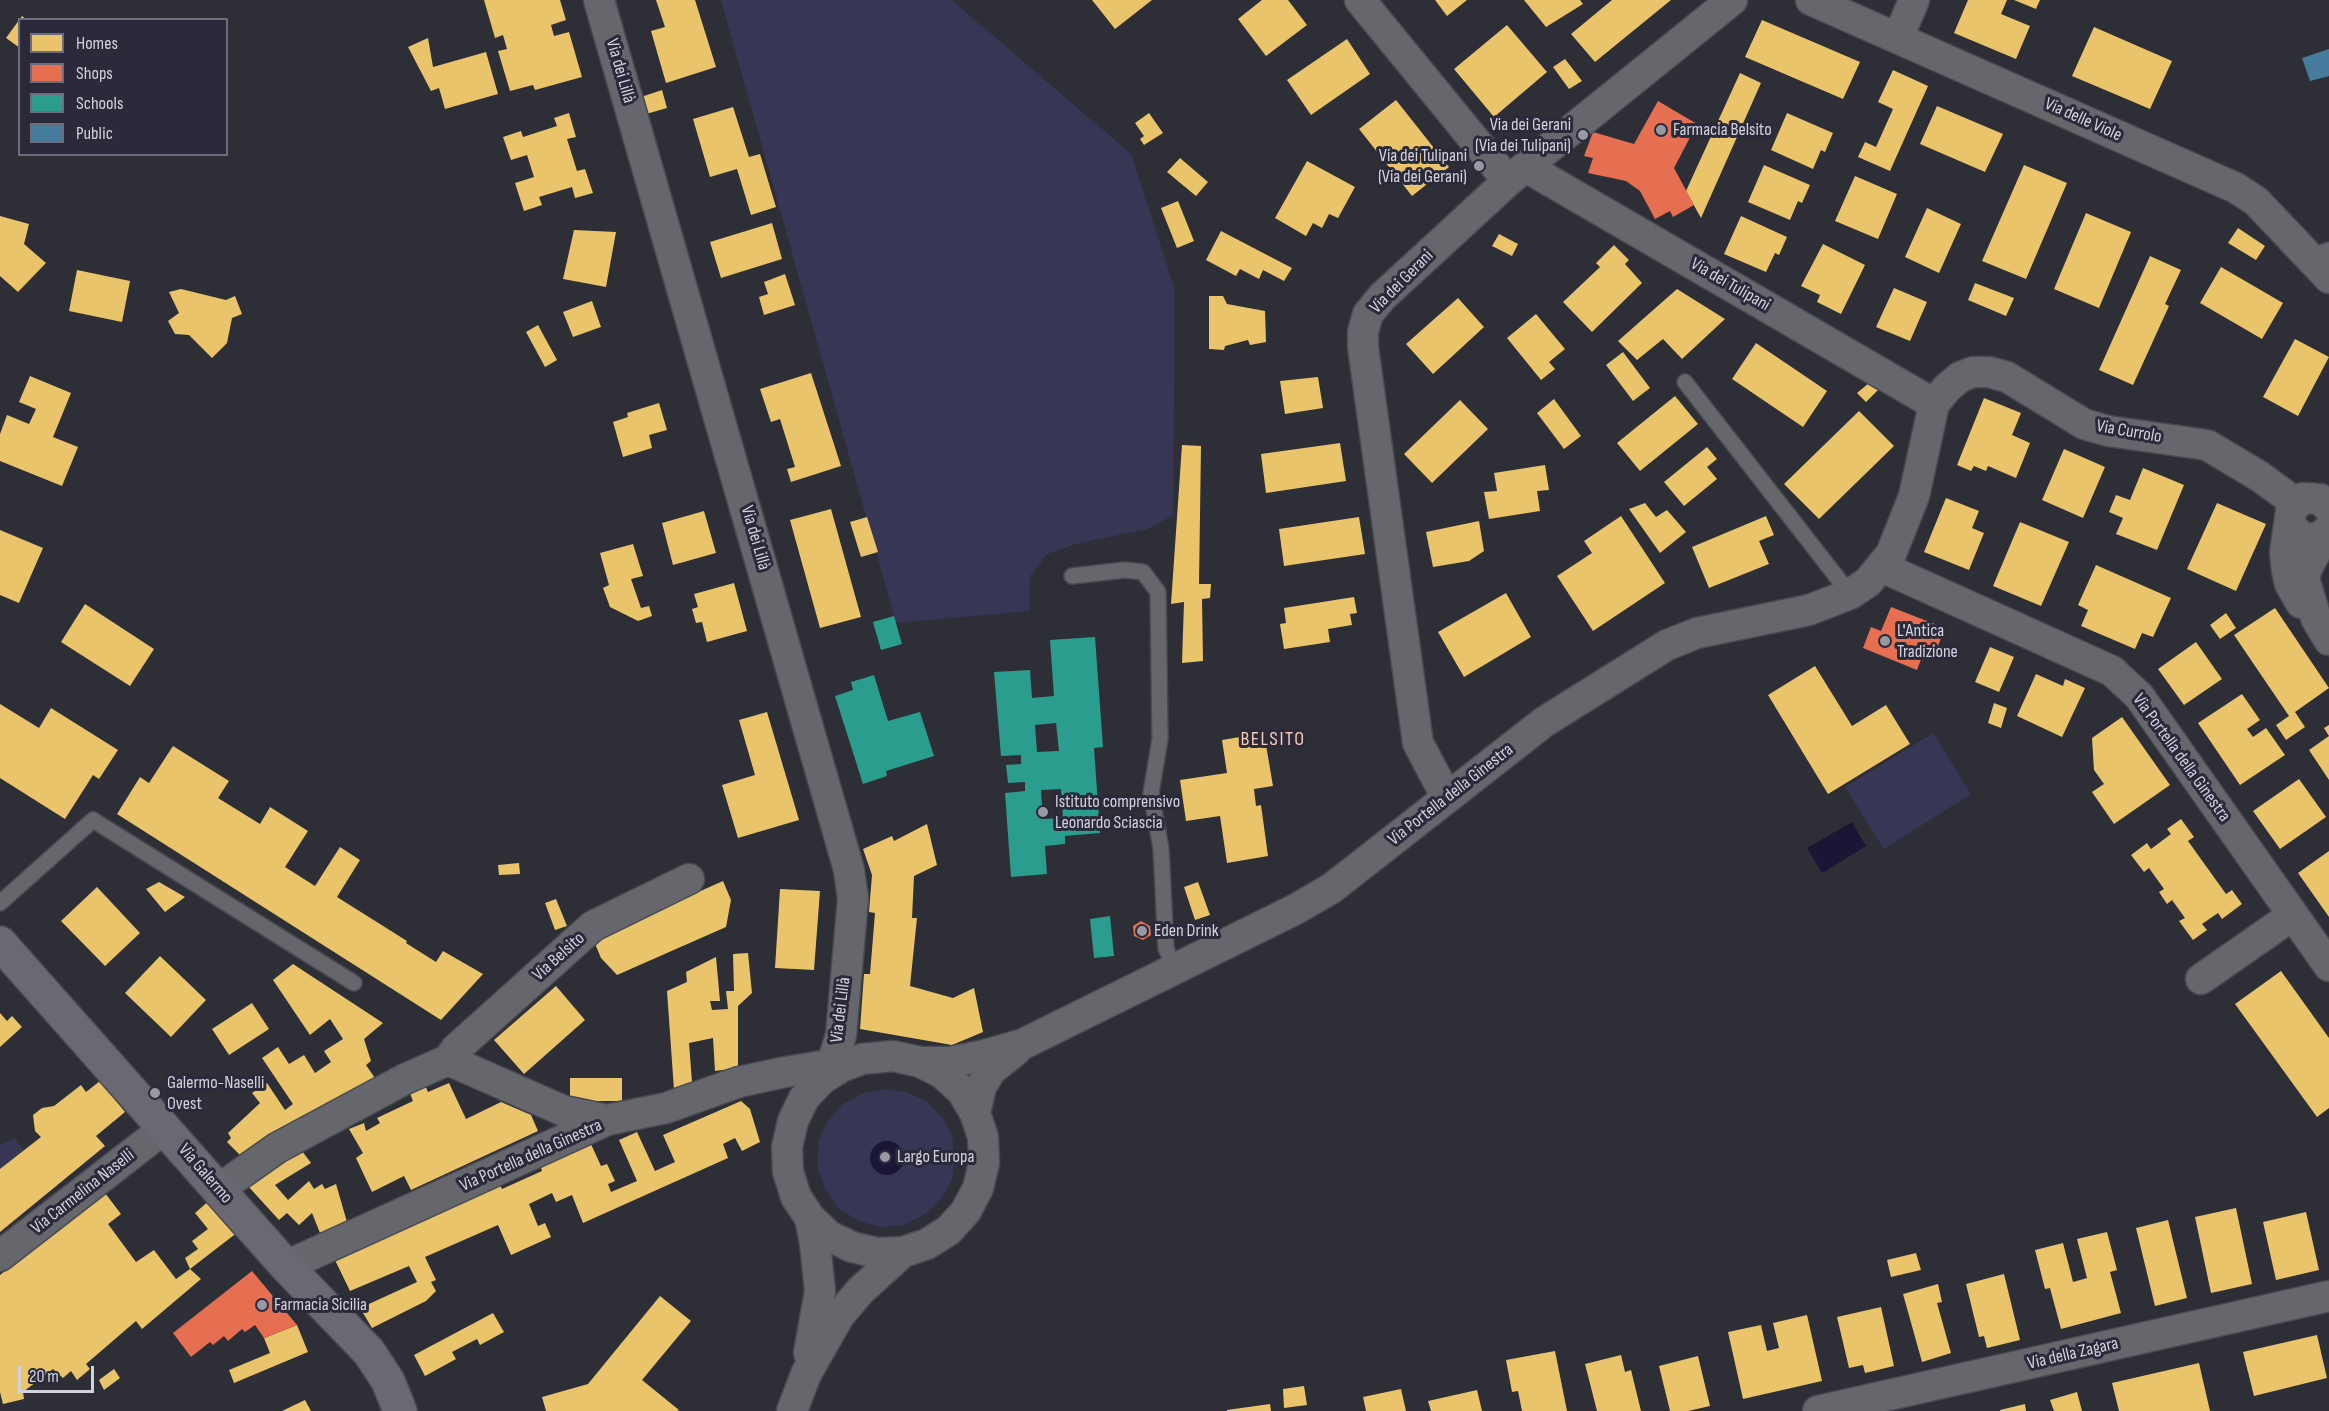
<!DOCTYPE html>
<meta charset="utf-8">
<style>
body{margin:0}
#map{position:relative;width:2329px;height:1411px;overflow:hidden;background:#2e2e36;font-family:"Sofia Sans Condensed",sans-serif}
canvas{display:block}
.legend{position:absolute;left:18px;top:18px;width:210px;height:138px;box-sizing:border-box;background:#2b2a3a;border:2px solid #6e6d7b;margin:0;padding:8px 10px;list-style:none;font-size:18px;color:#d2d2dd}
.legend li{display:flex;align-items:center;gap:12px;height:30px}
.legend b{width:30px;border:2px solid #6e6d7b}
.scale{position:absolute;left:18px;top:1366px;width:76px;height:27px;box-sizing:border-box;border:3px solid #d2d2dd;border-top:0;padding-left:8px;font-size:18px;line-height:21px;white-space:nowrap;color:#d2d2dd;-webkit-text-stroke:4px #2b2a3a;paint-order:stroke}
</style>
<div id="map">
<canvas width="2329" height="1411"></canvas>
<ul class="legend">
<li><b style="height:16px;background:#e9c46a"></b>Homes</li>
<li><b style="height:16px;background:#e76f51"></b>Shops</li>
<li><b style="height:16px;background:#2a9d8f"></b>Schools</li>
<li><b style="height:16px;background:#457b9d"></b>Public</li>
</ul>
<div class="scale">20 m</div>
</div>
<script>
const ctx = document.querySelector('canvas').getContext('2d');
ctx.lineJoin = 'round';
function fill(path, color) { ctx.fillStyle = color; ctx.fill(path, 'evenodd'); }
const shape = rows => new Path2D(rows.map(r => 'M' + r).join(''));
function strokePath(path, color, width, dash) { ctx.strokeStyle = color; ctx.lineWidth = width; ctx.lineCap = dash ? 'butt' : 'round'; ctx.setLineDash(dash || []); ctx.stroke(path); }
function label(font, color, halo, rows, align = 'center') {
  ctx.font = font + ' "Sofia Sans Condensed",sans-serif'; ctx.lineWidth = 6; ctx.setLineDash([]); ctx.textBaseline = 'middle'; ctx.strokeStyle = halo; ctx.fillStyle = color; for (const [text, x, y, turn = 0] of rows) {
    ctx.save(); ctx.translate(x, y); ctx.rotate((+turn || 0) * Math.PI / 180); ctx.textAlign = isNaN(turn) ? turn : align; if (halo) ctx.strokeText(text, 0, 0); ctx.fillText(text, 0, 0); ctx.restore();
  }
}
const green = shape([
 [721,0,954,0,953,1,1131,154,1175,290,1173,515,1148,529,1079,543,1047,554,1030,576,1029,611,896,623],
 [1933,733,1971,794,1884,849,1845,787],
 [884,1089,906,1092,926,1101,942,1117,952,1136,955,1158,952,1180,941,1199,925,1214,904,1225,880,1227,857,1220,837,1207,824,1187,817,1164,819,1140,828,1120,843,1104,863,1093],
 [891,1142,899,1147,903,1156,878,1173,871,1165,870,1154],
 [14,1138,30,1156,0,1180,0,1145]
]);
const water = shape([
 [1852,822,1866,846,1822,873,1807,848],
 '870 1158a17 17 0 1 1 34 0a17 17 0 1 1-34 0Z'
]);
const homes = shape([
 [484,0,560,0,566,20,551,25,554,36,569,32,582,77,535,90,533,85,510,91,498,51,507,49,503,35,495,38],
 [656,0,695,0,716,67,666,83,651,31,665,27],
 [1092,0,1152,0,1115,29],
 [1262,0,1288,0,1307,25,1266,56,1238,19],
 [1435,0,1467,0,1447,16],
 [1524,0,1580,0,1583,4,1546,27],
 [1612,0,1671,0,1595,62,1571,34],
 [1968,0,2007,0,2001,14,2030,26,2016,59,1954,33],
 [2014,0,2040,0,2036,9],
 [22,16,27,20,20,20,20,48,6,38],
 [1762,20,1860,62,1843,99,1745,57],
 [1507,25,1547,72,1494,117,1454,69],
 [2094,27,2172,61,2150,109,2072,76],
 [428,38,433,67,486,52,498,94,445,109,439,88,431,91,408,47],
 [1347,39,1370,74,1311,115,1287,80],
 [1565,59,1582,81,1569,89,1553,67],
 [1893,70,1928,86,1890,171,1858,157,1865,142,1876,147,1893,109,1878,102],
 [1740,73,1761,83,1701,218,1686,191],
 [662,90,667,108,646,114,641,97],
 [1396,100,1449,167,1412,196,1359,129],
 [1937,106,2003,134,1985,172,1920,144],
 [733,107,749,157,760,154,776,207,751,215,737,169,710,177,693,119],
 [569,113,576,137,567,139,577,171,585,169,593,193,575,198,572,187,539,197,542,205,524,211,515,183,534,177,527,155,511,160,503,137,521,131,523,137,557,126,554,118],
 [1149,113,1163,133,1144,145,1140,139,1144,136,1135,123],
 [1787,113,1833,133,1825,152,1821,150,1813,169,1771,150],
 [1180,158,1208,182,1196,196,1167,172],
 [1307,161,1355,187,1338,218,1329,214,1322,228,1313,223,1306,236,1275,218],
 [1764,165,1810,185,1802,203,1798,201,1790,220,1748,202],
 [2024,165,2067,183,2026,279,1982,261],
 [1855,176,1897,194,1878,239,1835,221],
 [1178,201,1194,241,1177,248,1161,208],
 [1927,208,1961,224,1939,273,1905,257],
 [2086,213,2131,232,2099,308,2054,289],
 [0,216,29,224,24,244,46,263,18,292,0,276],
 [1741,216,1787,237,1779,255,1775,253,1766,272,1724,254],
 [772,223,782,259,721,278,710,242],
 [2238,228,2265,246,2256,260,2228,243],
 [574,230,616,232,606,287,563,279],
 [1221,231,1292,268,1284,281,1263,270,1259,279,1240,269,1236,276,1206,260],
 [1499,234,1518,244,1512,256,1492,246],
 [1823,244,1865,265,1841,314,1817,302,1820,295,1801,286],
 [1614,245,1629,260,1625,264,1642,283,1592,332,1563,302,1600,267,1596,263],
 [2150,256,2181,270,2165,304,2169,306,2133,385,2099,370],
 [2221,267,2283,303,2262,339,2200,303],
 [77,270,130,281,122,322,69,311],
 [785,274,795,305,764,315,759,297,768,294,764,282],
 [1975,283,2014,298,2006,316,1968,300],
 [1894,288,1927,302,1910,341,1876,327],
 [181,289,226,300,235,296,242,314,232,318,227,343,212,358,189,335,175,334,168,321,179,313,169,292],
 [1677,289,1725,319,1682,359,1663,339,1637,360,1618,341],
 [1209,296,1223,296,1227,304,1265,311,1266,342,1250,345,1248,340,1225,346,1224,350,1209,349],
 [1458,298,1484,327,1433,374,1406,344],
 [592,301,601,327,573,337,563,312],
 [1536,314,1565,349,1549,362,1555,369,1541,380,1507,338],
 [538,325,557,360,545,367,526,332],
 [2295,339,2329,357,2298,416,2263,397],
 [1756,343,1827,391,1803,427,1732,379],
 [1623,352,1650,388,1633,401,1606,365],
 [811,373,841,466,791,482,787,469,795,467,780,419,771,422,760,389],
 [30,376,71,393,53,437,78,447,62,486,0,461,0,434,7,415,29,424,36,409,19,402],
 [1318,377,1323,408,1285,414,1280,381],
 [1869,383,1879,389,1866,402,1857,393],
 [1675,396,1698,424,1640,471,1617,443],
 [1984,398,2021,413,2012,435,2030,443,2016,478,1988,466,1986,471,1974,466,1971,471,1957,465],
 [1554,399,1581,436,1564,449,1537,413],
 [1460,400,1488,429,1432,483,1404,454],
 [659,403,667,430,649,435,652,448,623,457,613,422,628,417,627,413],
 [1859,411,1894,446,1819,519,1784,484],
 [1340,443,1346,481,1266,493,1261,454],
 [1182,445,1201,446,1199,584,1211,584,1210,598,1202,599,1203,661,1182,663,1184,602,1171,604],
 [1707,447,1717,459,1707,467,1717,479,1684,506,1664,482],
 [2064,449,2105,467,2083,518,2042,500],
 [1545,465,1549,490,1537,491,1540,511,1489,519,1484,492,1497,491,1494,473],
 [2143,468,2184,485,2157,550,2116,534,2123,518,2109,512,2116,495,2130,500],
 [1946,498,1979,511,1972,528,1984,533,1969,570,1924,552],
 [1645,503,1656,517,1667,510,1686,532,1660,553,1629,509],
 [2217,503,2266,524,2236,591,2187,569],
 [831,509,861,617,820,628,790,520],
 [704,511,716,553,673,565,662,523],
 [1621,516,1665,583,1593,631,1557,576,1592,553,1584,541],
 [1766,516,1774,535,1759,541,1769,564,1709,588,1692,547],
 [867,517,878,552,861,557,850,522],
 [1359,517,1365,554,1284,566,1279,529],
 [1479,521,1484,551,1469,561,1433,567,1426,532],
 [2020,522,2069,542,2041,606,1993,586],
 [0,530,43,548,19,603,0,595],
 [633,544,643,576,631,579,641,608,649,606,652,616,638,621,610,607,603,588,609,585,600,553],
 [2096,565,2171,598,2153,637,2142,633,2135,649,2081,626,2088,610,2078,605],
 [734,583,747,631,707,642,702,622,696,623,692,609,698,607,694,594],
 [1506,593,1531,637,1464,677,1438,632],
 [1354,597,1357,613,1350,614,1352,625,1328,629,1330,642,1284,649,1280,624,1286,623,1284,608],
 [85,604,154,649,130,686,61,642],
 [2275,608,2329,688,2295,712,2305,727,2286,740,2276,725,2289,716,2234,635],
 [2226,613,2236,628,2220,639,2210,625],
 [2196,642,2222,679,2184,705,2158,669],
 [1990,647,2014,657,1999,692,1975,682],
 [1815,666,1852,726,1886,705,1910,744,1828,794,1768,695],
 [2036,674,2063,686,2065,679,2085,688,2062,737,2017,716],
 [2242,694,2260,720,2247,729,2253,737,2266,728,2285,755,2240,785,2198,723],
 [1994,703,2007,708,2001,728,1988,723],
 [0,704,39,728,51,708,118,750,99,779,93,775,65,819,0,778],
 [767,712,799,820,738,838,722,785,755,775,739,720],
 [2122,717,2170,785,2114,824,2092,792,2104,784,2094,770,2092,738],
 [2329,725,2329,780,2309,750,2329,736,2324,728],
 [1264,733,1273,786,1254,789,1256,806,1261,805,1268,856,1227,863,1220,816,1186,821,1180,780,1227,773,1222,740],
 [173,746,229,781,218,798,260,824,270,807,308,831,285,867,315,886,340,847,360,860,337,897,407,941,406,943,436,962,443,951,483,974,441,1020,117,814,140,777,149,783],
 [2299,779,2326,817,2280,849,2253,811],
 [2181,819,2194,837,2188,841,2226,894,2232,890,2242,904,2222,919,2218,913,2202,924,2207,930,2193,940,2179,921,2185,918,2172,900,2167,904,2159,892,2164,889,2149,868,2144,872,2131,855,2147,843,2151,849,2171,834,2167,829],
 [927,824,937,865,914,876,912,918,917,918,910,986,953,998,974,988,983,1032,952,1045,860,1029,864,974,870,974,875,913,869,912,872,875,863,849,892,836,894,841],
 [2329,851,2329,917,2298,873],
 [519,863,520,874,499,875,498,865],
 [723,881,731,900,726,927,617,975,601,958,593,939],
 [159,882,185,897,165,912,146,889],
 [1198,882,1210,915,1195,920,1184,887],
 [97,887,140,933,105,966,61,921],
 [780,889,820,891,814,970,775,968],
 [556,899,567,926,555,930,545,903],
 [748,953,752,993,738,1006,738,1068,715,1071,713,1038,689,1043,692,1082,674,1090,667,991,687,982,686,972,716,957,720,1001,710,1001,712,1010,728,1009,726,991,734,991,733,954],
 [160,956,206,1000,171,1037,125,993],
 [293,964,383,1023,364,1039,371,1061,366,1065,377,1081,243,1158,227,1142,231,1138,228,1133,260,1103,252,1093,267,1083,285,1110,293,1104,262,1058,278,1047,289,1064,304,1055,315,1073,331,1062,324,1051,343,1039,330,1019,310,1035,273,980],
 [2281,971,2329,1038,2329,1108,2317,1117,2235,1004],
 [556,986,585,1020,524,1074,494,1040],
 [252,1003,269,1029,229,1055,212,1029],
 [0,1013,7,1021,12,1016,22,1027,0,1047],
 [570,1078,622,1078,622,1101,570,1101],
 [100,1081,125,1112,96,1136,105,1146,0,1232,0,1169,41,1137,35,1131,33,1115,42,1108,54,1106,81,1085,86,1092],
 [423,1081,428,1092,449,1083,466,1119,501,1102,531,1115,538,1131,411,1190,404,1176,372,1192,356,1158,363,1153,349,1129,364,1123,366,1131,380,1123,377,1118,413,1101,408,1088],
 [741,1101,750,1109,760,1142,742,1151,735,1138,723,1144,728,1158,583,1223,572,1195,556,1202,552,1193,529,1204,538,1226,545,1223,551,1237,511,1255,498,1225,425,1257,436,1280,431,1282,436,1291,426,1301,372,1328,360,1308,417,1282,409,1266,350,1291,334,1258,499,1183,502,1189,542,1171,540,1165,590,1142,601,1166,607,1164,615,1181,608,1184,611,1192,637,1181,619,1140,637,1132,655,1171,675,1162,663,1135],
 [299,1147,311,1163,275,1185,288,1200,309,1181,314,1189,322,1184,325,1189,336,1184,347,1222,320,1233,312,1213,299,1225,287,1213,279,1220,247,1185],
 [105,1193,121,1214,108,1224,136,1262,154,1250,176,1279,190,1269,201,1279,142,1329,136,1321,86,1364,90,1369,77,1380,71,1371,63,1378,53,1369,23,1392,24,1399,3,1404,0,1392,0,1275],
 [210,1200,238,1232,190,1269,185,1258,198,1249,192,1241,208,1229,195,1213],
 [2236,1208,2252,1284,2211,1293,2195,1217],
 [2306,1212,2319,1270,2276,1280,2263,1222],
 [2168,1220,2187,1298,2155,1306,2136,1228],
 [2107,1232,2117,1270,2110,1272,2121,1313,2061,1329,2050,1288,2045,1289,2035,1250,2063,1243,2073,1282,2087,1278,2077,1239],
 [1916,1253,1921,1270,1891,1277,1887,1260],
 [2004,1274,2020,1340,1987,1348,1984,1336,1979,1337,1966,1284],
 [1938,1284,1942,1302,1937,1303,1951,1353,1922,1362,1903,1294],
 [660,1296,691,1321,642,1380,679,1410,677,1411,546,1411,542,1397,588,1384],
 [1881,1307,1894,1366,1865,1373,1863,1365,1849,1368,1837,1317],
 [493,1313,504,1332,480,1345,477,1339,452,1352,456,1359,425,1376,414,1355],
 [1807,1315,1822,1381,1743,1399,1728,1332,1761,1325,1767,1351,1779,1348,1773,1323],
 [297,1325,308,1352,234,1383,229,1370,270,1353,264,1338],
 [2317,1335,2327,1378,2254,1396,2243,1352],
 [1555,1351,1567,1411,1522,1411,1518,1391,1512,1392,1506,1360],
 [1621,1355,1625,1372,1631,1370,1641,1411,1597,1411,1585,1364],
 [1698,1356,1710,1406,1688,1411,1670,1411,1659,1366],
 [2199,1363,2210,1411,2119,1411,2112,1383],
 [114,1369,120,1378,104,1390,99,1380],
 [1304,1386,1307,1405,1284,1408,1283,1389],
 [1401,1389,1406,1411,1366,1411,1363,1397],
 [1477,1390,1482,1411,1431,1411,1428,1401],
 [2077,1392,2082,1411,2054,1411,2050,1400],
 [305,1400,311,1411,282,1411],
 [1270,1404,1271,1411,1227,1411,1227,1410],
 [2025,1404,2026,1411,2000,1411,2000,1410]
]);
const shops = shape([
 [1658,101,1697,124,1674,168,1694,205,1673,217,1670,211,1655,219,1640,191,1626,181,1588,173,1593,158,1584,156,1593,132,1634,144],
 [1891,607,1945,628,1934,656,1924,651,1917,670,1863,648,1871,627,1881,631],
 [1141,921,1150,926,1151,935,1143,940,1134,936,1133,926],
 [252,1271,297,1325,264,1338,255,1325,245,1332,242,1329,228,1341,224,1336,213,1345,210,1342,191,1357,173,1333]
]);
const schools = shape([
 [894,616,902,644,881,650,873,622],
 [1095,637,1103,747,1094,748,1100,833,1065,836,1065,844,1045,846,1047,874,1011,877,1005,793,1025,791,1025,782,1008,783,1006,765,1021,764,1021,755,1001,756,994,672,1030,670,1032,698,1054,696,1050,640],
 [1056,723,1059,751,1037,752,1035,725],
 [1061,789,1063,818,1043,819,1041,790],
 [874,675,888,721,920,712,934,756,886,771,887,776,863,784,835,696,853,690,851,682],
 [1110,916,1114,956,1094,958,1090,919]
]);
const public = shape([
 [2329,49,2329,76,2310,81,2302,58]
]);
const service = shape([
 [2309,257,2329,250],
 [1685,382,1850,594],
 [1072,576,1125,570,1143,572,1158,592,1160,739,1151,793,1161,849,1166,948,1174,969],
 [0,903,93,820,354,983]
]);
const minor = shape([
 [599,0,849,870,853,899,841,1035,832,1064,822,1079],
 [1360,0,1508,181],
 [1811,0,2236,188,2256,201,2329,278],
 [1898,38,1914,0],
 [1526,167,1934,404],
 [2329,508,2320,499,2303,498,2291,510,2290,518,2291,526,2302,538,2319,538,2329,529],
 [2290,518,2285,552,2287,571,2290,584,2301,603],
 [2326,533,2307,568,2304,578,2316,618,2329,640],
 [1882,567,2112,671,2139,696,2329,966],
 [1447,798,1418,743,1363,347,1363,332,1368,314,1382,297,1508,181,1732,0],
 [2201,979,2293,915],
 [448,1060,564,1111,607,1120],
 [920,1062,942,1073,962,1091,975,1113,983,1137,984,1163,978,1188,966,1211,949,1230,927,1244,903,1252,877,1253,852,1247,829,1236,810,1218,796,1197,788,1172,787,1147,793,1121,804,1098,822,1079,841,1067,862,1059,893,1056,920,1062,951,1062,985,1055,1023,1044,1296,909,1332,888,1544,722,1667,645,1697,633,1809,610,1850,594,1868,582,1891,554,1914,496,1934,404,1947,388,1960,377,1973,372,1989,372,2007,377,2084,424,2108,431,2207,445,2259,476,2296,503],
 [975,1113,981,1087,991,1070,1016,1050],
 [219,1189,277,1148,405,1079,448,1060,456,1049,593,926,689,879],
 [0,1256,165,1128],
 [286,1266,607,1120,666,1108,739,1082,785,1072,841,1063],
 [809,1353,820,1291,815,1243,810,1218],
 [792,1411,806,1374,839,1316,860,1291,903,1252],
 [1818,1411,2329,1296]
]);
const secondary = shape([
 [0,943,286,1266,369,1352,388,1381,400,1411]
]);
const markers = [
 [1661,130,6,"#9999a3"],
 [1583,135,6,"#9999a3"],
 [1479,166,6,"#9999a3"],
 [1885,641,6,"#9999a3"],
 [1043,812,6,"#9999a3"],
 [1142,931,6,"#9999a3"],
 [155,1093,6,"#9999a3"],
 [885,1157,6,"#9999a3"],
 [262,1305,6,"#9999a3"]
];
const streetNames = [
 ["Via dei Lillà",620,71,74],
 ["Via delle Viole",2083,120,24],
 ["Via dei Gerani",1402,282,-45],
 ["Via dei Tulipani",1730,285,30],
 ["Via Currolo",2129,432,10],
 ["Via dei Lillà",755,538,74],
 ["Via Portella della Ginestra",2181,758,54],
 ["Via Portella della Ginestra",1451,795,-38],
 ["Via Belsito",559,957,-42],
 ["Via dei Lillà",841,1010,-83],
 ["Via Portella della Ginestra",531,1156,-24],
 ["Via Galermo",205,1174,49],
 ["Via Carmelina Naselli",83,1192,-38],
 ["Via della Zagara",2073,1354,-13]
];
const poiNames = [
 ["Via dei Gerani",1571,125,"right"],
 ["(Via dei Tulipani)",1571,146,"right"],
 ["Farmacia Belsito",1673,130],
 ["Via dei Tulipani",1467,156,"right"],
 ["(Via dei Gerani)",1467,177,"right"],
 ["L'Antica",1897,631],
 ["Tradizione",1897,652],
 ["Istituto comprensivo",1055,802],
 ["Leonardo Sciascia",1055,823],
 ["Eden Drink",1154,931],
 ["Galermo-Naselli",167,1083],
 ["Ovest",167,1104],
 ["Largo Europa",897,1157],
 ["Farmacia Sicilia",274,1305]
];
const neighbourhoodNames = [
 ["BELSITO",1273,740]
];
fill(green, '#383655');
fill(water, '#1a1635');
fill(homes, '#e9c46a');
fill(shops, '#e76f51');
fill(schools, '#2a9d8f');
fill(public, '#457b9d');
strokePath(service, '#494950', 18);
strokePath(minor, '#494950', 33);
strokePath(secondary, '#494950', 36);
strokePath(service, '#66666d', 15);
strokePath(minor, '#66666d', 30);
strokePath(secondary, '#6a6972', 33);
for (const [x, y, r, color] of markers) { const dot = new Path2D(); dot.arc(x, y, r, 0, 2 * Math.PI); ctx.fillStyle = color; ctx.fill(dot); strokePath(dot, '#2b2a3a', 2); }
label('18px', '#d2d2dd', '#2b2a3a', streetNames);
label('18px', '#d2d2dd', '#2b2a3a', poiNames, 'left');
ctx.letterSpacing = '1.5px';
label('20px', '#f9ccb4', '#2b2a3a', neighbourhoodNames);
ctx.letterSpacing = '0px';
</script>
